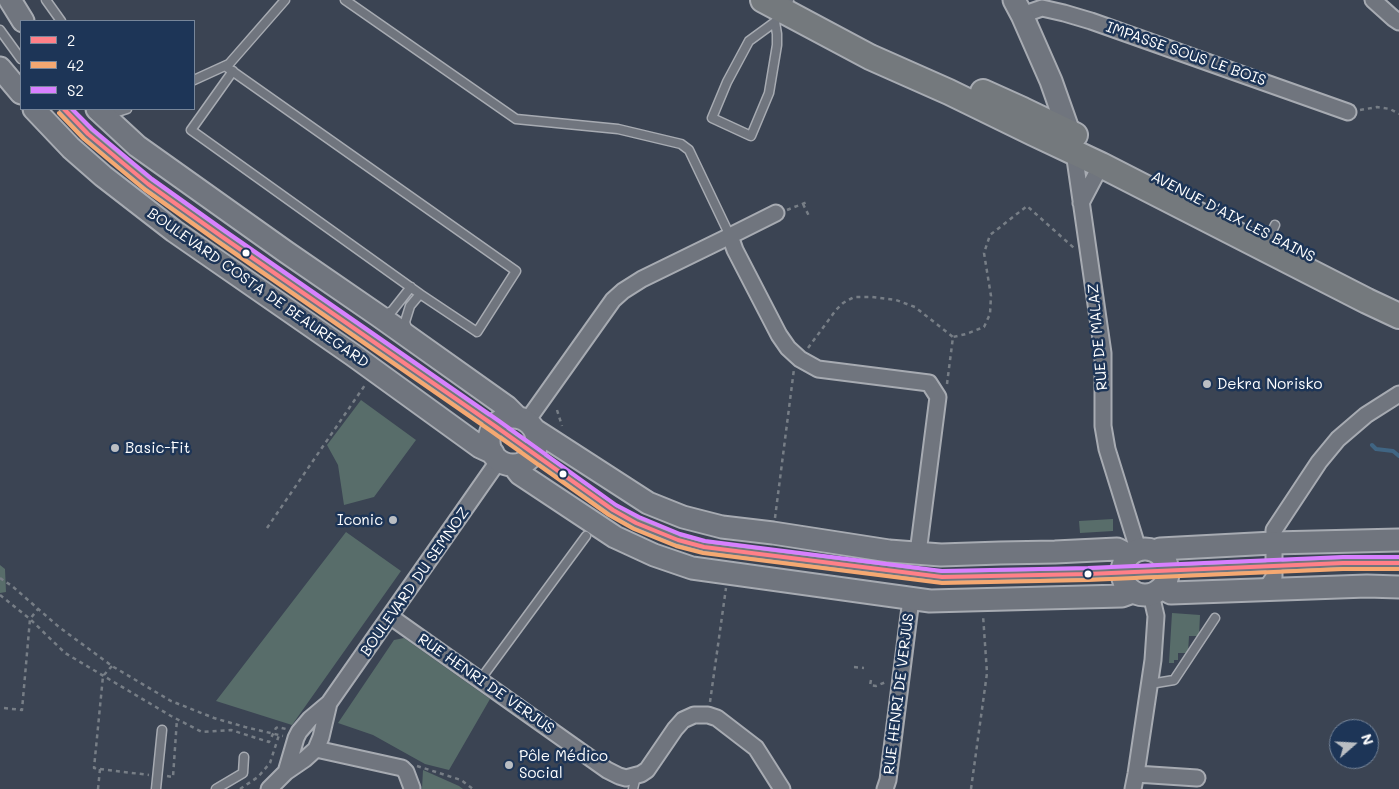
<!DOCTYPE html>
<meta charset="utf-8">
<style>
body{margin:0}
#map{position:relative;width:1399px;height:789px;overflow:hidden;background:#3b4453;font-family:Mali,sans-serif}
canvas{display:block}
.legend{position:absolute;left:20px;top:20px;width:175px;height:90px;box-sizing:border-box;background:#1d3557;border:1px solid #77869a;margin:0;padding:6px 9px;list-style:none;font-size:15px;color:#fff}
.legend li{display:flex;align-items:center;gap:10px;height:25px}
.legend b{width:25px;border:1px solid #77869a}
.north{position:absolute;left:1329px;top:719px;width:50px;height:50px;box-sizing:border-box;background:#1d3557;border:1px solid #77869a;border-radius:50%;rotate:71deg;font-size:14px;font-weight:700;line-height:20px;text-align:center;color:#fff}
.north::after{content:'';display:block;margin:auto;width:18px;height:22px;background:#babec3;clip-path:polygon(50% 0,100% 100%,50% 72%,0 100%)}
</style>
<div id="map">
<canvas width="1399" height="789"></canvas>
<ul class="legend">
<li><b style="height:6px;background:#ff8088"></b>2</li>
<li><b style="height:6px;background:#f5a871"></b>42</li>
<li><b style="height:6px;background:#d880ff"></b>S2</li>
</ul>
<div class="north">N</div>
</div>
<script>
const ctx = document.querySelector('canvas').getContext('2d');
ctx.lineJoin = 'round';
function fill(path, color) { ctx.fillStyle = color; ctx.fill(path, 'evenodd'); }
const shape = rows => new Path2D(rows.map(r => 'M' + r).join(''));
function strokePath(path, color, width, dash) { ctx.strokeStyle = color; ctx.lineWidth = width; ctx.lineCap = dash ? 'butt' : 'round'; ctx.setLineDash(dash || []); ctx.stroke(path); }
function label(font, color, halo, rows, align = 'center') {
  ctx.font = font + ' Mali,sans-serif'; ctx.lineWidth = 5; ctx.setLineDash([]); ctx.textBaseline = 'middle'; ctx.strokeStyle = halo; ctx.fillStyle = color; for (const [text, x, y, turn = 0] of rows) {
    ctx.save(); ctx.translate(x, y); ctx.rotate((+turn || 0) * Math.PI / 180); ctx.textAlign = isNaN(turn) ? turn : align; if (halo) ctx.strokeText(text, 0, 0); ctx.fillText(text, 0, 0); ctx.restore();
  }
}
const green = shape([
 [361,400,416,440,374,497,344,505,338,465,327,445],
 [1113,519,1113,531,1080,533,1079,521],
 [346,532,401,571,292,725,216,701],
 [0,565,5,569,6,592,0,593],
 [1172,613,1200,615,1199,636,1189,636,1188,653,1178,653,1178,660,1174,660,1174,663,1169,663],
 [404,638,490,699,449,770,425,764,373,735,338,723,394,640],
 [423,770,459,786,463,789,422,789]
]);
const stream = shape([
 [1372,445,1376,449,1393,451,1399,456]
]);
const path = shape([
 [1360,110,1377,107,1390,109,1399,114],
 [803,204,809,216],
 [787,210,807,202],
 [808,348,836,310,843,303,854,297,872,297,896,300,915,307,953,337],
 [947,384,953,337,966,334,984,327,990,314,991,296,984,253,990,235,1027,206,1074,248],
 [557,410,562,426],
 [775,518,794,369],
 [267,528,365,385],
 [0,578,12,586,59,627,112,666,171,701,214,718,245,727,283,736],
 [0,595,30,619,65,653,171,716,202,732,231,730,269,742,276,728,278,727,286,729],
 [854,667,864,668],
 [871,680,870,685,876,686,886,682],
 [710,702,726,588],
 [4,708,22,710,30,619,38,609],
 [417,766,461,780,473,789],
 [100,769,149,775],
 [167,776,173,777,177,719],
 [98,789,100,769,94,768,103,676,112,666],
 [240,789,258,777,270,763,279,735],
 [971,789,987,673,983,615]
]);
const lane = shape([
 [46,0,61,21],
 [345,0,516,119,618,129,681,144,689,150,730,236],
 [775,22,777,34,777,45,769,93,751,136,712,118,727,82,749,41,775,22,789,0],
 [0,30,21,59],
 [225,66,516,271,477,332,420,294,410,306,405,322,408,331],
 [233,71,191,130,420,294],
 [194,80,229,64,285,0],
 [64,109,88,134,121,162,148,184,221,236,495,426,613,510,636,523,678,540,704,547,734,551,942,577,1088,574,1343,563,1399,563],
 [108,115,127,109],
 [1265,246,1275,225],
 [382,315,392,311,411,287],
 [480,680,586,536],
 [1150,684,1174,680,1215,618],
 [156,789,162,730],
 [216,789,243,773,244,757],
 [633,789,636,776]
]);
const street = shape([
 [1373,0,1393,18,1399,22],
 [1022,15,1042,8,1064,13,1091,21,1348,112],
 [1074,152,1103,353,1103,426,1107,449,1138,549],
 [1081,203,1101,165],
 [730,236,776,213],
 [527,421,613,300,623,291,642,279,730,236,735,250,779,335,788,348,800,359,818,369,929,383,938,397,918,553],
 [1266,589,1274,577,1274,530,1319,462,1338,439,1366,415,1399,394],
 [391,617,607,770,619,776,626,778,641,774,647,770,675,729,683,720,694,715,708,715,717,718,756,748,782,789],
 [329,703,321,737,316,749,305,759,286,772,296,738,299,732,310,719,329,703,499,460],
 [316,749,402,768,406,772,412,788],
 [1136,774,1197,778],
 [269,789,286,772],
 [885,789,888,780,911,599],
 [1133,789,1136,774,1153,660,1156,616,1151,594]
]);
const secondary = shape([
 [10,0,23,21],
 [1014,0,1022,15,1051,81,1069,132],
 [0,68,21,93],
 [34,109,71,148,103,176,174,231,353,355,480,447,493,453],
 [97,109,137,146,286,252,379,316,507,407,517,417],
 '489 441a24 24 0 1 1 48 0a24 24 0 1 1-48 0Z',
 [535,430,648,503,683,517,722,527,773,533,889,551,941,555,1000,553,1055,552,1117,549,1129,555],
 [513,465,520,474,615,537,654,555,692,568,930,601,1122,596,1133,592],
 '1122 572a23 23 0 1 1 46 0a23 23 0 1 1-46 0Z',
 [1156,551,1160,549,1273,543,1399,540],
 [1162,588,1171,593,1367,586,1399,587]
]);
const primary = shape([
 [763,0,870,57,949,92,1033,133,1101,165,1367,301,1399,316],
 [983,92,1023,110,1075,135]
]);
const bus1 = shape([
 [64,109,88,134,148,184,221,236,495,426,613,510,636,523,678,540,704,547,942,577,1088,574,1343,563,1399,563]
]);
const bus2 = shape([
 [59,113,84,139,144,189,217,241,491,431,609,515,634,529,676,546,703,553,942,583,1088,580,1343,569,1399,569]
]);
const bus3 = shape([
 [72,109,92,129,152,179,225,231,499,421,616,505,639,517,680,534,705,541,942,571,1088,568,1343,557,1399,557]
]);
const markers = [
 [246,253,4.5,"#fff"],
 [1207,384,5,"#babec3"],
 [115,448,5,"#babec3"],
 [563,474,4.5,"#fff"],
 [393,520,5,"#babec3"],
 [1088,574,4.5,"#fff"],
 [509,765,5,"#babec3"]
];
const streetNames = [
 ["IMPASSE SOUS LE BOIS",1186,54,19],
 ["AVENUE D'AIX LES BAINS",1233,217,27],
 ["BOULEVARD COSTA DE BEAUREGARD",258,288,35],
 ["RUE DE MALAZ",1098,337,-95],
 ["BOULEVARD DU SEMNOZ",415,582,-55],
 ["RUE HENRI DE VERJUS",486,684,35],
 ["RUE HENRI DE VERJUS",899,694,-83]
];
const poiNames = [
 ["Dekra Norisko",1217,384],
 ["Basic-Fit",125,448],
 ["Iconic",383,520,"right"],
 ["Pôle Médico",519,756],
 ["Social",519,773]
];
fill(green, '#586d6a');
strokePath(stream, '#406583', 4);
strokePath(lane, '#a7abb2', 11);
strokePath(street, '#a7abb2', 19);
strokePath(secondary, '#a7abb2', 25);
strokePath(primary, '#a7abb2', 28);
strokePath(path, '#777e86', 2.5, [4, 4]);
strokePath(lane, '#70757e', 8);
strokePath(street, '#70757e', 15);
strokePath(secondary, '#70757e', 21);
strokePath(primary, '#74797d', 24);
strokePath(bus1, '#ff8088', 4);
strokePath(bus2, '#f5a871', 4);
strokePath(bus3, '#d880ff', 4);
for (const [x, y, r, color] of markers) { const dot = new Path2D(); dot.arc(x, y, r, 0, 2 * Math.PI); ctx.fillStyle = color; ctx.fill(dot); strokePath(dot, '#1d3557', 2); }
label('15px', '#fff', '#1d3557', streetNames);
label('15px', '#fff', '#1d3557', poiNames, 'left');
</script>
